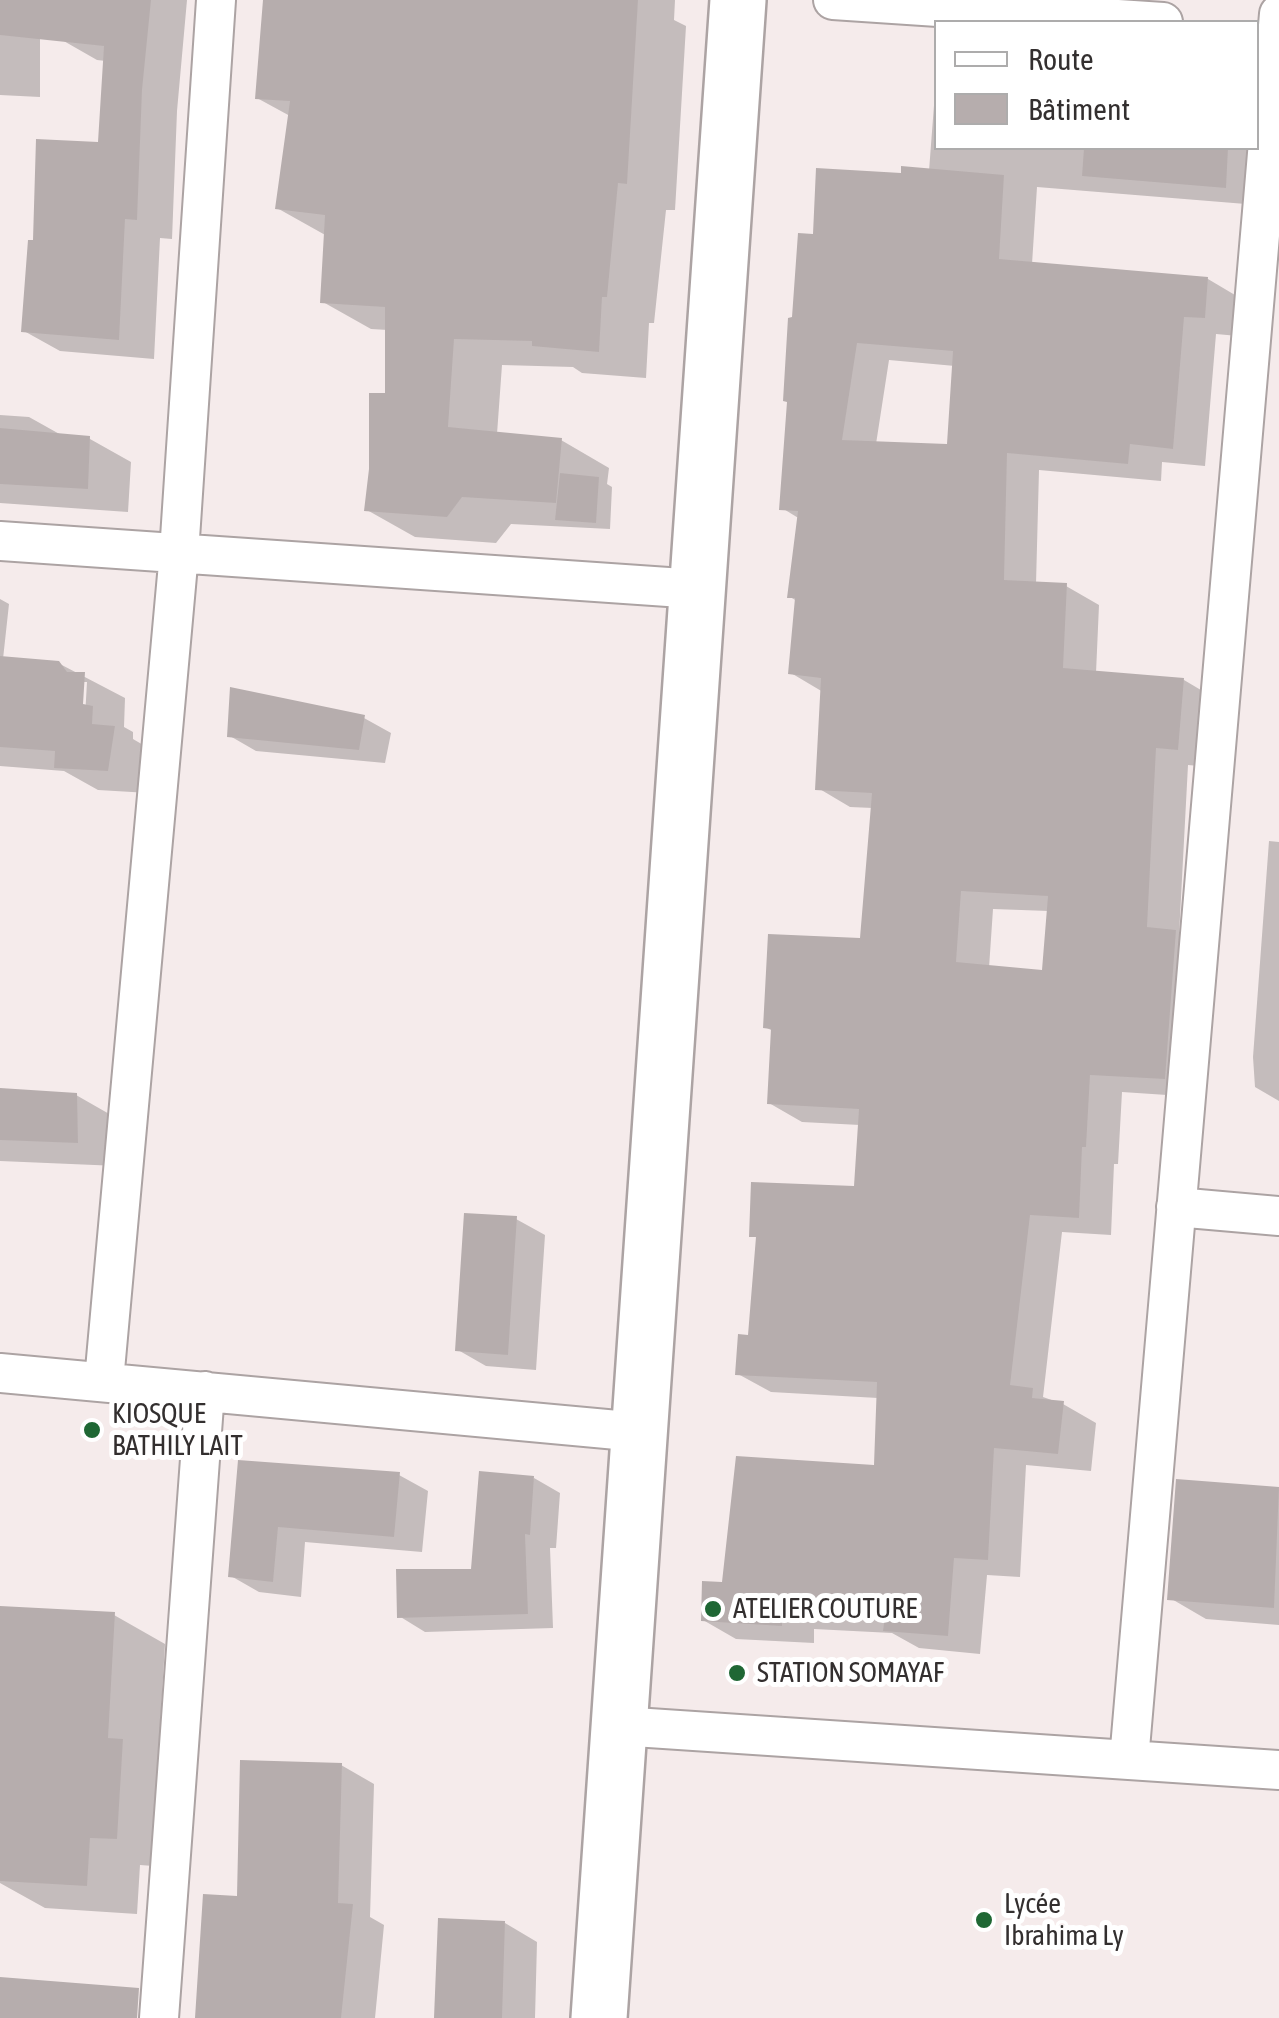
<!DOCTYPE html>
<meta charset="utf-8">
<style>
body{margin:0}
#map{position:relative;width:1279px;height:2018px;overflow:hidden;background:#f5ebeb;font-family:"Asap Condensed",sans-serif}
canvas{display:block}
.legend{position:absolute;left:934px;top:20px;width:325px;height:130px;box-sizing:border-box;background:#fff;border:2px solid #adacac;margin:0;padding:12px 18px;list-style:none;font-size:30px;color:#332f2f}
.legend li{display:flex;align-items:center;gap:20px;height:50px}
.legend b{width:50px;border:2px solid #adacac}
</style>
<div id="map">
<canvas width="1279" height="2018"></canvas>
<ul class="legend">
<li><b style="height:12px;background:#fff"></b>Route</li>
<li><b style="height:28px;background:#b6adad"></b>Bâtiment</li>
</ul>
</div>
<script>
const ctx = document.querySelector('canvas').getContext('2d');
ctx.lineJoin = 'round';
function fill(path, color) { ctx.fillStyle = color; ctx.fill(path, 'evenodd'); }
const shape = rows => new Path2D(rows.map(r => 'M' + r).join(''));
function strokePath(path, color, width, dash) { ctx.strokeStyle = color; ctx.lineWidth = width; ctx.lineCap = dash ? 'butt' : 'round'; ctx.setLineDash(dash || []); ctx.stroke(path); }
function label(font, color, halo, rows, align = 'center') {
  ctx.font = font + ' "Asap Condensed",sans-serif'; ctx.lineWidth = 10; ctx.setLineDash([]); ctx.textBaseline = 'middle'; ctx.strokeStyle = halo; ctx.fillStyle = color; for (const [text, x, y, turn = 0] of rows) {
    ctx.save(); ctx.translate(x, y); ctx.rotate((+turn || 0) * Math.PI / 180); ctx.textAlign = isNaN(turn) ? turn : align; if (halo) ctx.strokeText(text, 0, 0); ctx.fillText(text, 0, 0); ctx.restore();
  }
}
const shadow = shape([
 [0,0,40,0,40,97,0,95],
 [66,0,187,0,177,111,172,239,160,238,154,359,60,351,24,331,36,243,100,145,106,61,97,60,62,40],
 [266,0,675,0,674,20,686,26,675,210,666,210,654,323,649,323,646,378,582,373,573,367,502,365,497,434,561,440,609,468,607,484,612,487,610,529,511,524,496,543,415,537,367,510,388,396,388,330,371,329,323,302,327,236,277,208,290,116,257,98],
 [936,79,936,148,1249,148,1258,205,1037,187,1032,264,1208,279,1240,298,1238,336,1216,334,1205,466,1162,462,1161,481,1039,470,1036,584,1066,586,1099,605,1096,673,1184,680,1216,699,1211,767,1188,765,1179,935,1208,952,1197,1097,1122,1092,1118,1164,1114,1164,1111,1235,1062,1232,1043,1397,1063,1404,1096,1423,1091,1471,1026,1465,1020,1577,987,1575,980,1654,919,1648,892,1633,814,1629,814,1643,736,1639,703,1620,724,1585,876,1467,878,1398,771,1392,738,1374,750,1338,759,1239,752,1235,856,1188,860,1125,802,1122,769,1103,773,1031,765,1027,862,941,873,808,850,807,818,788,823,692,791,673,797,601,790,597,800,519,782,508,794,320,816,236,904,176,929,171],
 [889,360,955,366,950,446,876,444],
 [993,909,1049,911,1044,972,989,968],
 [0,415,29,417,63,436,90,439,131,462,128,512,0,503],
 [0,599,9,604,3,659,58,663,125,698,124,727,133,732,133,739,155,752,149,793,98,790,64,771,0,766],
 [82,682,87,682,85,717,80,717],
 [364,718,391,733,385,763,256,751,230,736],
 [1269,841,1279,842,1279,1101,1255,1087,1253,1057],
 [0,1090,76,1095,118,1119,118,1166,0,1161],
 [516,1219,545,1235,536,1370,486,1366,458,1350],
 [241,1463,399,1475,428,1491,422,1552,305,1542,301,1597,259,1592,231,1576],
 [534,1478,560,1493,556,1548,550,1548,553,1628,425,1632,399,1616,473,1571],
 [1178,1481,1279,1489,1279,1625,1206,1619,1170,1598],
 [0,1609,114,1615,165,1644,158,1762,172,1770,167,1867,140,1865,137,1914,45,1908,0,1883],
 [341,1765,374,1784,370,1917,384,1925,375,2018,199,2018,240,1899],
 [505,1923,537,1942,535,2018,437,2018]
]);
const building = shape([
 [0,0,151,0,142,90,137,220,125,219,119,340,21,332,28,240,33,240,36,139,98,142,104,46,0,35],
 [263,0,638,0,627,184,618,183,607,297,602,297,599,352,532,346,532,341,454,339,448,427,562,438,556,503,462,497,447,517,364,511,369,469,369,393,385,393,385,307,320,303,325,215,275,209,290,101,255,99],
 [1084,148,1228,148,1226,188,1082,176],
 [901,166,1004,175,999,259,1208,277,1205,318,1184,317,1173,449,1130,444,1128,464,1007,453,1004,580,1067,583,1063,668,1184,678,1178,750,1156,748,1147,927,1176,930,1165,1079,1090,1075,1086,1147,1082,1147,1079,1218,1030,1215,1010,1385,1033,1388,1032,1398,1064,1401,1058,1454,994,1448,988,1560,954,1558,948,1636,883,1631,885,1616,782,1612,782,1626,701,1621,702,1581,722,1582,736,1456,874,1465,877,1382,735,1375,738,1334,748,1335,756,1237,749,1237,751,1182,854,1186,859,1109,767,1104,771,1029,763,1028,768,934,860,938,872,793,815,790,821,678,788,674,795,598,787,598,798,511,779,510,787,402,783,401,788,318,792,317,798,233,813,234,816,168,901,173],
 [857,343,953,351,947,444,842,440],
 [961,891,1048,896,1042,970,956,962],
 [0,428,90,436,88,489,0,484],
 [560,473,599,477,596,523,555,520],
 [0,656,59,661,67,672,85,672,83,704,93,706,92,724,115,726,108,771,54,768,55,751,0,747],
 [230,687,365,715,359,750,227,737],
 [0,1088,77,1093,78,1143,0,1140],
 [464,1213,517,1216,508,1355,455,1351],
 [238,1460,400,1472,394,1537,278,1527,273,1582,228,1577],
 [479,1471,534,1476,530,1535,525,1534,528,1614,397,1618,396,1569,471,1569],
 [1176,1479,1279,1487,1274,1608,1167,1600],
 [0,1606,115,1612,108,1738,123,1739,117,1839,90,1838,87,1886,0,1881],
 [240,1760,342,1763,338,1903,353,1904,341,2018,195,2018,203,1894,237,1896],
 [438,1918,505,1921,502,2018,434,2018],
 [0,1977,139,1988,137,2018,0,2018]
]);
const street = shape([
 [833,0,1163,22],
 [0,541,697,589],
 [1176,1207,1279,1216],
 [0,1373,639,1432],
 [104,1381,179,553,216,0],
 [619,1726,1279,1770],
 [1129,1760,1279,14],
 [159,2018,205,1391]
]);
const secondary = shape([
 [599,2018,738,0]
]);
const markers = [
 [92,1430,10,"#1f6734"],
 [713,1609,10,"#1f6734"],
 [737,1673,10,"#1f6734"],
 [984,1920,10,"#1f6734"]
];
const poiNames = [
 ["KIOSQUE",112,1414],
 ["BATHILY LAIT",112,1446],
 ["ATELIER COUTURE",733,1609],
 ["STATION SOMAYAF",757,1673],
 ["Lycée",1004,1904],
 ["Ibrahima Ly",1004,1936]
];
fill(shadow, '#0003');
fill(building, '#b6adad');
strokePath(street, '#aca3a3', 42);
strokePath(secondary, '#aca3a3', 60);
strokePath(street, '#fff', 38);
strokePath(secondary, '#fff', 55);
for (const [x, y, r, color] of markers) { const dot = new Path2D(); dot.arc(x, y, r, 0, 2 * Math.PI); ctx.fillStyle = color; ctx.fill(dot); strokePath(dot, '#fff', 4); }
label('28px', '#332f2f', '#fff', poiNames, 'left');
</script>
